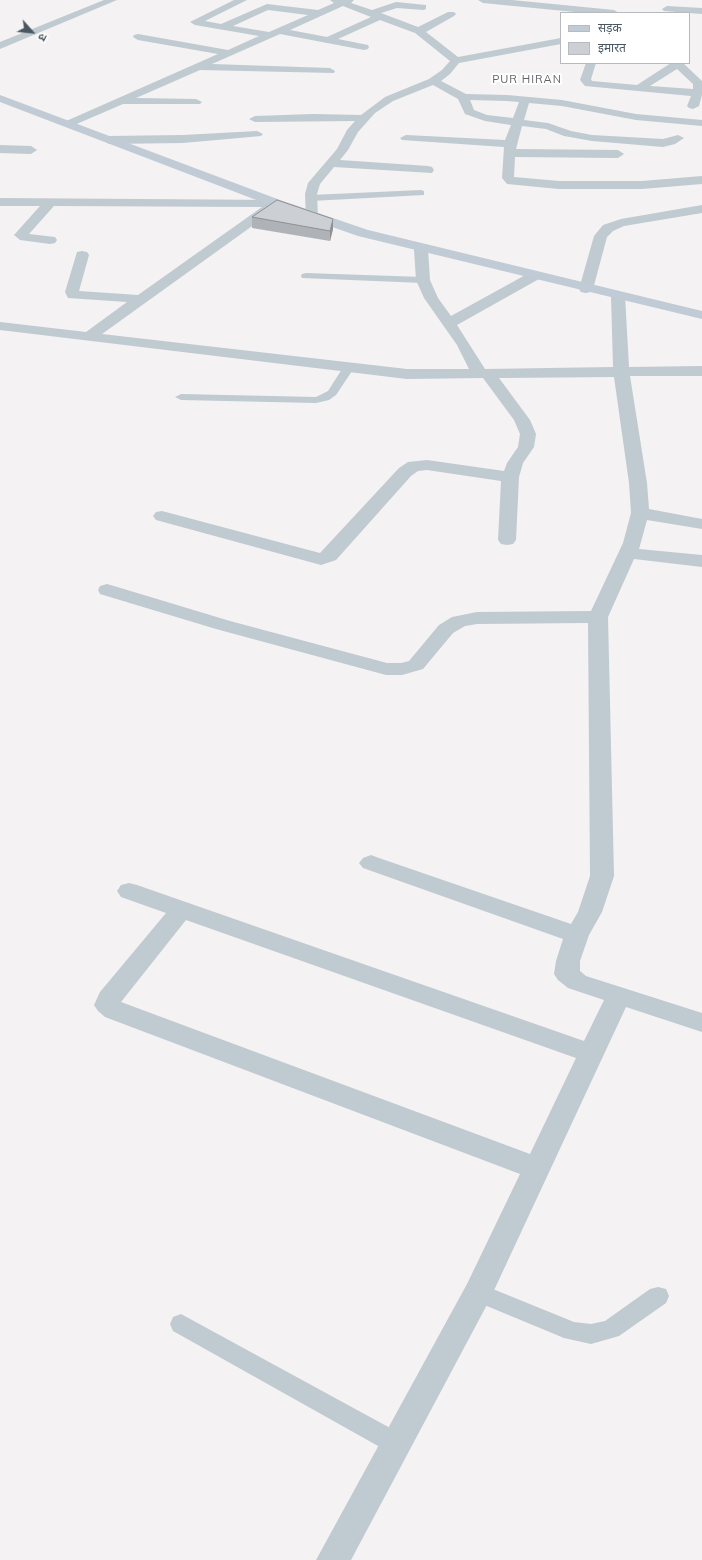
<!DOCTYPE html>
<meta charset="utf-8">
<style>
body{margin:0}
#map{position:relative;width:702px;height:1560px;overflow:hidden;background:#f4f2f2;font-family:Mulish,"Noto Sans Devanagari",sans-serif}
canvas{display:block}
.legend{position:absolute;left:560px;top:12px;width:130px;height:52px;box-sizing:border-box;background:#fff;border:1px solid #b7bbbf;margin:0;padding:5px 7px;list-style:none;font-size:12px;color:#4a5660}
.legend li{display:flex;align-items:center;gap:8px;height:20px}
.legend b{width:20px;border:1px solid #b7bbbf}
.north{position:absolute;left:12px;top:12px;width:40px;height:40px;-webkit-text-stroke:3px #fff;paint-order:stroke;rotate:117deg;font-size:11px;font-weight:700;line-height:16px;text-align:center;color:#4a5660}
.north::after{content:'';display:block;margin:auto;width:14px;height:18px;background:#4a5660;clip-path:polygon(50% 0,100% 100%,50% 72%,0 100%)}
</style>
<div id="map">
<canvas width="702" height="1560"></canvas>
<ul class="legend">
<li><b style="height:5px;background:#c0cbd5"></b>सड़क</li>
<li><b style="height:11px;background:#cccfd4"></b>इमारत</li>
</ul>
<div class="north">उ</div>
</div>
<script>
const ctx = document.querySelector('canvas').getContext('2d');
ctx.lineJoin = 'round';
const shape = rows => new Path2D(rows.map(r => 'M' + r).join(''));
function fill(path, color) { ctx.fillStyle = color; ctx.fill(path, 'evenodd'); }
function strokePath(path, color, width, dash) { ctx.strokeStyle = color; ctx.lineWidth = width; ctx.lineCap = dash ? 'butt' : 'round'; ctx.setLineDash(dash || []); ctx.stroke(path); }
function label(font, color, halo, rows, align = 'center') {
  ctx.font = font + ' Mulish,sans-serif'; ctx.lineWidth = 4; ctx.setLineDash([]); ctx.textBaseline = 'middle'; ctx.strokeStyle = halo; ctx.fillStyle = color; for (const [text, x, y, turn = 0] of rows) {
    ctx.save(); ctx.translate(x, y); ctx.rotate((+turn || 0) * Math.PI / 180); ctx.textAlign = isNaN(turn) ? turn : align; if (halo) ctx.strokeText(text, 0, 0); ctx.fillText(text, 0, 0); ctx.restore();
  }
}
const lane = shape([
 [421,190,424,191,424,195,311,201,306,198,311,195,421,190],
 [306,273,423,277,428,280,423,283,302,278,301,276,302,274,306,273],
 [348,365,354,368,336,395,329,400,316,403,181,400,175,397,181,394,316,397,328,391,344,366,348,365],
 [478,1283,574,1322,591,1324,605,1321,650,1289,658,1287,666,1289,669,1296,666,1303,619,1336,591,1344,564,1338,470,1299,467,1292,470,1285,478,1283],
 [181,1314,403,1435,407,1443,403,1451,395,1454,387,1451,173,1331,170,1324,173,1317,181,1314]
]);
const street = shape([
 [104,0,117,0,0,49,0,42,104,0],
 [234,0,247,0,205,21,221,24,267,4,318,10,334,3,330,0,354,0,351,3,372,10,396,2,426,5,426,9,423,10,397,8,381,13,418,27,448,12,454,12,456,14,454,16,426,32,458,57,561,38,561,44,459,63,450,74,441,81,466,94,507,95,562,100,636,114,702,120,702,126,636,120,562,106,529,103,524,120,548,123,571,131,592,135,663,139,678,135,684,138,675,144,663,147,592,141,564,136,546,129,522,126,516,149,618,150,624,154,618,158,515,157,514,177,559,181,642,181,702,176,702,184,642,189,559,189,507,184,502,178,504,147,402,140,400,138,406,135,505,140,511,125,485,121,465,114,458,99,433,85,393,101,375,113,358,132,348,150,340,160,428,166,432,167,434,170,432,173,334,167,320,184,317,194,318,217,312,221,307,220,306,217,305,194,308,183,337,149,347,130,355,121,255,122,249,119,255,116,313,114,361,115,385,97,429,79,442,70,450,61,415,33,380,20,338,39,368,45,369,47,368,49,364,50,280,34,212,64,330,68,335,71,334,73,200,70,136,98,196,99,202,102,200,104,123,104,72,126,64,126,62,124,64,122,218,54,138,40,133,37,134,35,138,34,228,50,259,36,195,25,190,22,234,0],
 [343,6,371,17,327,37,290,30,343,6],
 [268,10,308,15,269,32,233,26,268,10],
 [470,100,507,101,519,102,513,118,487,115,474,110,470,100],
 [478,0,512,0,614,10,619,13,585,13,483,3,478,0],
 [667,6,702,8,702,14,664,11,662,9,667,6],
 [586,63,596,63,591,79,592,81,637,85,671,63,683,63,702,81,702,95,699,106,693,109,689,108,687,106,691,96,585,86,580,80,586,63],
 [677,69,693,84,693,89,650,86,677,69],
 [257,131,263,134,261,136,183,143,109,144,103,140,109,136,183,135,257,131],
 [0,145,31,146,37,150,31,154,0,153,0,145],
 [0,198,280,200,282,203,280,206,102,334,407,369,469,369,457,345,424,298,416,280,414,249,416,246,421,245,426,246,428,249,430,280,438,298,451,316,529,273,539,273,541,276,539,279,457,325,485,369,613,367,611,296,613,293,618,292,623,293,625,296,629,367,702,366,702,376,630,376,647,483,649,509,702,519,702,529,647,520,639,549,702,555,702,567,634,559,608,617,614,876,602,912,589,935,580,961,580,971,586,976,702,1013,702,1032,626,1007,489,1301,351,1560,316,1560,467,1284,520,1174,105,1017,98,1011,94,1005,100,992,166,913,121,897,117,891,121,885,129,883,137,885,584,1041,604,1000,568,988,558,980,554,974,556,961,563,939,363,868,359,863,363,858,371,855,379,858,571,924,578,912,590,876,588,623,477,624,465,626,453,633,423,669,402,675,386,675,216,629,100,594,98,590,100,586,107,584,114,586,230,621,387,663,401,663,409,661,439,625,452,617,477,612,591,611,623,543,631,513,629,483,614,377,499,378,530,420,536,434,534,447,523,463,519,477,516,540,513,544,507,545,501,544,498,540,501,481,427,470,418,471,411,476,336,560,321,565,156,520,153,516,156,512,162,511,320,553,399,468,408,462,427,460,504,471,507,463,518,447,520,434,514,420,483,378,407,379,0,330,0,322,86,332,127,302,68,298,65,292,77,252,82,251,87,252,89,255,79,291,138,295,262,207,54,206,29,234,55,237,57,240,55,243,50,244,20,240,14,235,40,206,0,206,0,198],
 [186,920,576,1058,530,1154,121,1002,186,920],
 [702,205,702,213,624,226,613,231,607,237,593,289,591,292,586,293,581,292,579,289,594,236,603,225,621,219,702,205]
]);
const secondary = shape([
 [0,95,280,200,368,230,702,311,702,319,358,236,272,206,0,102,0,95]
]);
const wall = shape([
 [252,217,333,219,333,229,330,241,252,228]
]);
const shadedWall = shape([
 [333,219,333,229,330,241,330,231]
]);
const building = shape([
 [277,200,333,219,330,231,252,217,277,200]
]);
const farQuarternames = [
 ["PUR HIRAN",527,80]
];
fill(lane, '#c0cad1');
fill(street, '#c0cad1');
fill(secondary, '#c0cbd5');
fill(wall, '#afb2b6');
fill(shadedWall, '#8f9194');
fill(building, '#cccfd4');
strokePath(building, '#8f9194', 1);
ctx.letterSpacing = '1px';
label('11px', '#5e6367', '#fff', farQuarternames);
ctx.letterSpacing = '0px';
</script>
